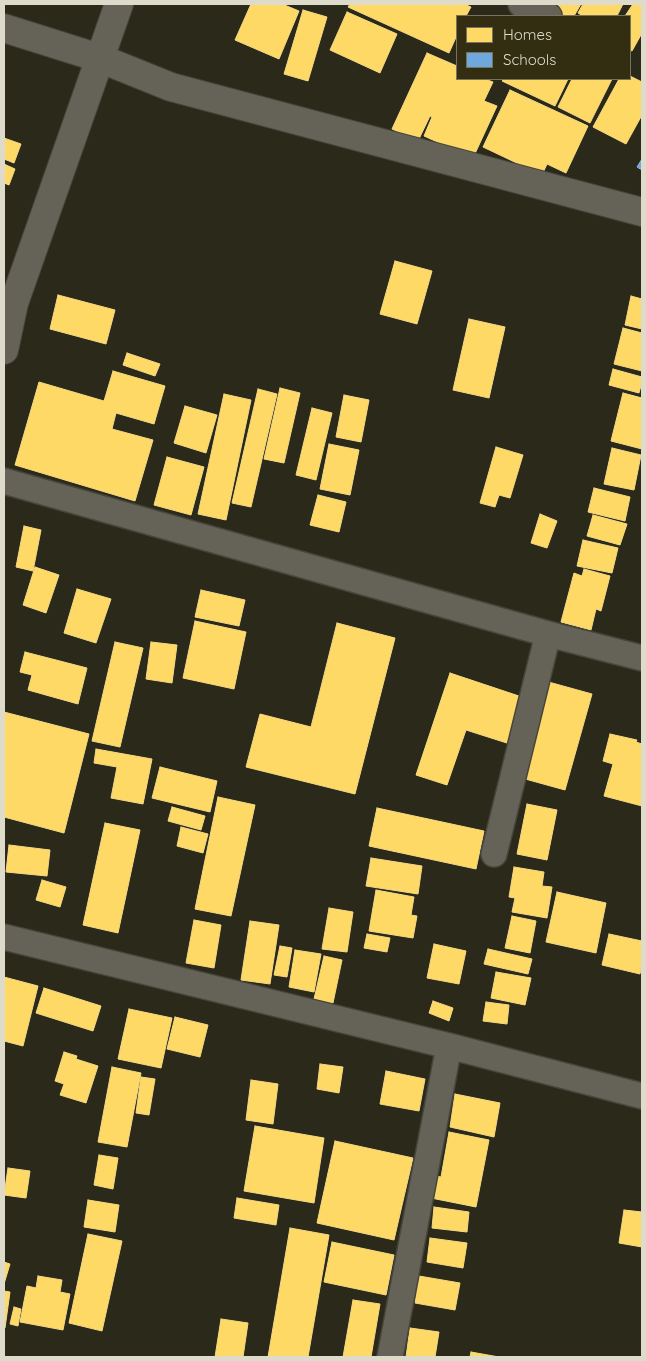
<!DOCTYPE html>
<style>
body{margin:0}
#map{position:relative;width:646px;height:1361px;overflow:hidden;background:#2b291a;font-family:Quicksand,sans-serif}
canvas{display:block}
.frame{position:absolute;inset:0;border:5px solid #dedbcb;pointer-events:none}
.legend{position:absolute;left:456px;top:15px;width:175px;height:65px;box-sizing:border-box;background:#332e12;border:1px solid #77735c;margin:0;padding:6px 9px;list-style:none;font-size:15px;color:#dedbcb}
.legend li{display:flex;align-items:center;gap:10px;height:25px}
.legend b{width:25px;border:1px solid #77735c}
</style>
<div id="map">
<canvas width="646" height="1361"></canvas>
<div class="frame"></div>
<ul class="legend">
<li><b style="height:14px;background:#ffd966"></b>Homes</li>
<li><b style="height:14px;background:#6fa8dc"></b>Schools</li>
</ul>
</div>
<script>
const ctx = document.querySelector('canvas').getContext('2d');
ctx.lineJoin = 'round';
function fill(path, color) { ctx.fillStyle = color; ctx.fill(path, 'evenodd'); }
const shape = rows => new Path2D(rows.map(r => 'M' + r).join(''));
function strokePath(path, color, width, dash) { ctx.strokeStyle = color; ctx.lineWidth = width; ctx.lineCap = dash ? 'butt' : 'round'; ctx.setLineDash(dash || []); ctx.stroke(path); }
const homes = shape([
 [251,4,282,4,299,11,279,59,235,40,251,4],
 [350,4,464,4,471,7,466,16,457,16,457,35,449,53,348,7,350,4],
 [538,4,581,4,574,16,561,16,538,4],
 [583,4,623,4,617,16,583,16,578,13,583,4],
 [633,4,642,4,642,33,632,51,630,50,630,16,625,16,633,4],
 [303,10,327,17,308,81,284,74,303,10],
 [347,12,397,34,380,73,330,50,347,12],
 [427,53,457,66,457,79,485,79,493,82,484,101,497,106,473,158,424,136,432,117,430,116,418,141,392,129,427,53],
 [630,76,642,82,642,115,626,144,593,127,619,79,630,79,630,76],
 [504,79,568,79,555,106,502,81,504,79],
 [572,79,612,79,590,123,558,107,572,79],
 [510,90,588,126,566,173,547,164,542,175,483,147,510,90],
 [4,138,21,144,14,163,4,159,4,138],
 [4,164,15,169,9,185,4,183,4,164],
 [395,261,432,271,417,324,380,314,395,261],
 [58,295,115,310,106,344,50,329,58,295],
 [631,296,642,299,642,329,625,325,631,296],
 [469,319,505,327,489,398,453,390,469,319],
 [623,328,642,333,642,371,614,364,623,328],
 [127,353,160,364,155,376,123,365,127,353],
 [613,369,642,377,642,382,639,393,609,385,613,369],
 [113,371,165,386,154,424,116,413,112,429,153,440,135,501,15,465,39,382,104,401,113,371],
 [280,388,300,393,284,463,264,459,280,388],
 [258,389,277,394,251,507,232,503,258,389],
 [623,393,642,398,642,449,611,441,623,393],
 [224,394,251,400,226,520,198,514,224,394],
 [344,395,369,400,361,442,336,437,344,395],
 [185,406,217,415,206,453,174,443,185,406],
 [312,408,332,413,316,480,296,475,312,408],
 [329,444,359,450,350,495,320,489,329,444],
 [496,447,523,455,510,498,499,495,495,507,480,503,496,447],
 [612,448,641,455,634,490,604,484,612,448],
 [167,457,204,467,191,515,154,505,167,457],
 [594,488,630,497,625,521,588,512,594,488],
 [318,495,346,502,339,532,310,525,318,495],
 [540,514,557,521,547,548,531,543,540,514],
 [593,515,627,524,620,545,587,536,593,515],
 [24,526,41,530,33,571,16,567,24,526],
 [583,540,618,548,612,573,577,566,583,540],
 [35,567,59,575,46,613,23,605,35,567],
 [584,569,610,576,601,611,596,609,591,630,561,622,574,573,582,576,584,569],
 [77,589,111,599,96,643,64,633,77,589],
 [201,590,245,600,239,626,195,617,201,590],
 [195,621,246,632,234,689,183,678,195,621],
 [337,623,395,638,355,794,246,767,260,714,311,727,337,623],
 [115,642,143,648,120,747,92,741,115,642],
 [151,642,177,645,172,683,146,679,151,642],
 [25,652,87,668,78,704,28,690,32,675,20,672,25,652],
 [450,673,525,698,510,744,466,730,447,785,416,775,450,673],
 [545,681,592,694,565,790,518,777,545,681],
 [4,712,89,734,64,833,4,817,4,712],
 [610,734,637,740,636,742,642,744,642,806,604,796,613,764,603,761,610,734],
 [96,749,152,759,143,804,111,798,117,767,94,763,96,749],
 [160,767,217,781,210,812,152,798,160,767],
 [218,797,255,805,231,916,195,909,218,797],
 [527,804,557,810,547,860,517,854,527,804],
 [172,807,205,816,201,830,168,821,172,807],
 [377,808,484,831,476,869,369,846,377,808],
 [105,823,140,830,118,933,83,925,105,823],
 [181,827,208,834,203,853,177,846,181,827],
 [9,845,50,850,47,876,6,872,9,845],
 [371,858,422,866,418,894,366,886,371,858],
 [514,867,544,872,542,886,552,887,547,918,512,912,515,898,509,897,514,867],
 [42,880,66,887,60,907,36,900,42,880],
 [376,890,414,897,411,915,417,916,413,938,369,931,376,890],
 [557,892,606,903,596,953,546,942,557,892],
 [329,908,353,912,347,952,322,949,329,908],
 [512,916,536,921,530,953,505,948,512,916],
 [194,920,221,925,214,968,186,963,194,920],
 [250,921,279,925,270,984,241,980,250,921],
 [367,934,390,938,387,952,364,948,367,934],
 [609,934,642,941,642,962,640,974,602,965,609,934],
 [434,944,466,951,459,984,427,978,434,944],
 [280,946,292,948,287,977,274,975,280,946],
 [488,949,532,959,528,974,484,964,488,949],
 [295,950,321,954,314,992,289,987,295,950],
 [324,956,342,960,333,1003,314,999,324,956],
 [496,972,531,978,525,1005,491,998,496,972],
 [4,977,38,986,23,1046,4,1041,4,977],
 [44,988,101,1006,93,1031,36,1013,44,988],
 [433,1001,453,1008,449,1021,429,1013,433,1001],
 [486,1002,509,1005,507,1024,483,1021,486,1002],
 [129,1009,172,1018,161,1068,118,1059,129,1009],
 [175,1017,208,1025,200,1057,167,1049,175,1017],
 [64,1052,77,1056,76,1059,98,1066,86,1103,60,1095,64,1084,55,1081,64,1052],
 [320,1064,343,1067,339,1093,317,1089,320,1064],
 [112,1067,141,1073,127,1147,98,1142,112,1067],
 [386,1071,425,1079,419,1111,380,1104,386,1071],
 [141,1077,155,1079,149,1115,136,1113,141,1077],
 [251,1080,278,1084,273,1124,246,1120,251,1080],
 [455,1094,500,1103,494,1137,450,1127,455,1094],
 [255,1126,324,1138,314,1203,244,1191,255,1126],
 [449,1132,489,1140,476,1207,431,1198,436,1176,441,1177,449,1132],
 [335,1141,413,1158,394,1240,317,1223,335,1141],
 [99,1155,118,1158,113,1189,94,1185,99,1155],
 [8,1168,30,1171,26,1198,4,1195,8,1168],
 [237,1198,279,1205,276,1225,234,1218,237,1198],
 [88,1200,119,1205,115,1232,84,1227,88,1200],
 [434,1207,469,1212,467,1232,432,1228,434,1207],
 [624,1210,642,1212,642,1247,619,1243,624,1210],
 [290,1228,329,1235,308,1357,268,1357,290,1228],
 [88,1234,122,1241,102,1331,69,1323,88,1234],
 [430,1238,467,1243,463,1268,427,1262,430,1238],
 [332,1242,394,1255,386,1295,324,1282,332,1242],
 [4,1262,10,1264,4,1284,4,1262],
 [38,1276,62,1280,60,1292,70,1294,63,1330,20,1322,27,1286,36,1288,38,1276],
 [419,1276,460,1283,455,1310,415,1303,419,1276],
 [4,1291,10,1292,5,1328,4,1328,4,1291],
 [353,1300,380,1304,371,1357,343,1357,353,1300],
 [14,1307,21,1309,18,1326,10,1324,14,1307],
 [221,1319,248,1323,243,1357,215,1357,221,1319],
 [410,1328,439,1332,435,1357,406,1357,410,1328],
 [471,1352,499,1357,470,1357,471,1352]
]);
const schools = shape([
 [642,159,642,170,637,167,642,159]
]);
const street = shape([
 [521,4,549,16],
 [4,481,548,634,642,658],
 [494,854,548,634],
 [4,937,449,1046,642,1096],
 [390,1357,449,1046]
]);
const secondary = shape([
 [4,28,99,58,171,87,642,212],
 [4,350,14,303,119,4]
]);
fill(homes, '#ffd966');
strokePath(homes, '#f5da84', 1);
fill(schools, '#6fa8dc');
strokePath(schools, '#90b7d7', 1);
strokePath(street, '#47453a', 28);
strokePath(secondary, '#47453a', 30);
strokePath(street, '#656357', 25);
strokePath(secondary, '#656357', 28);
</script>
